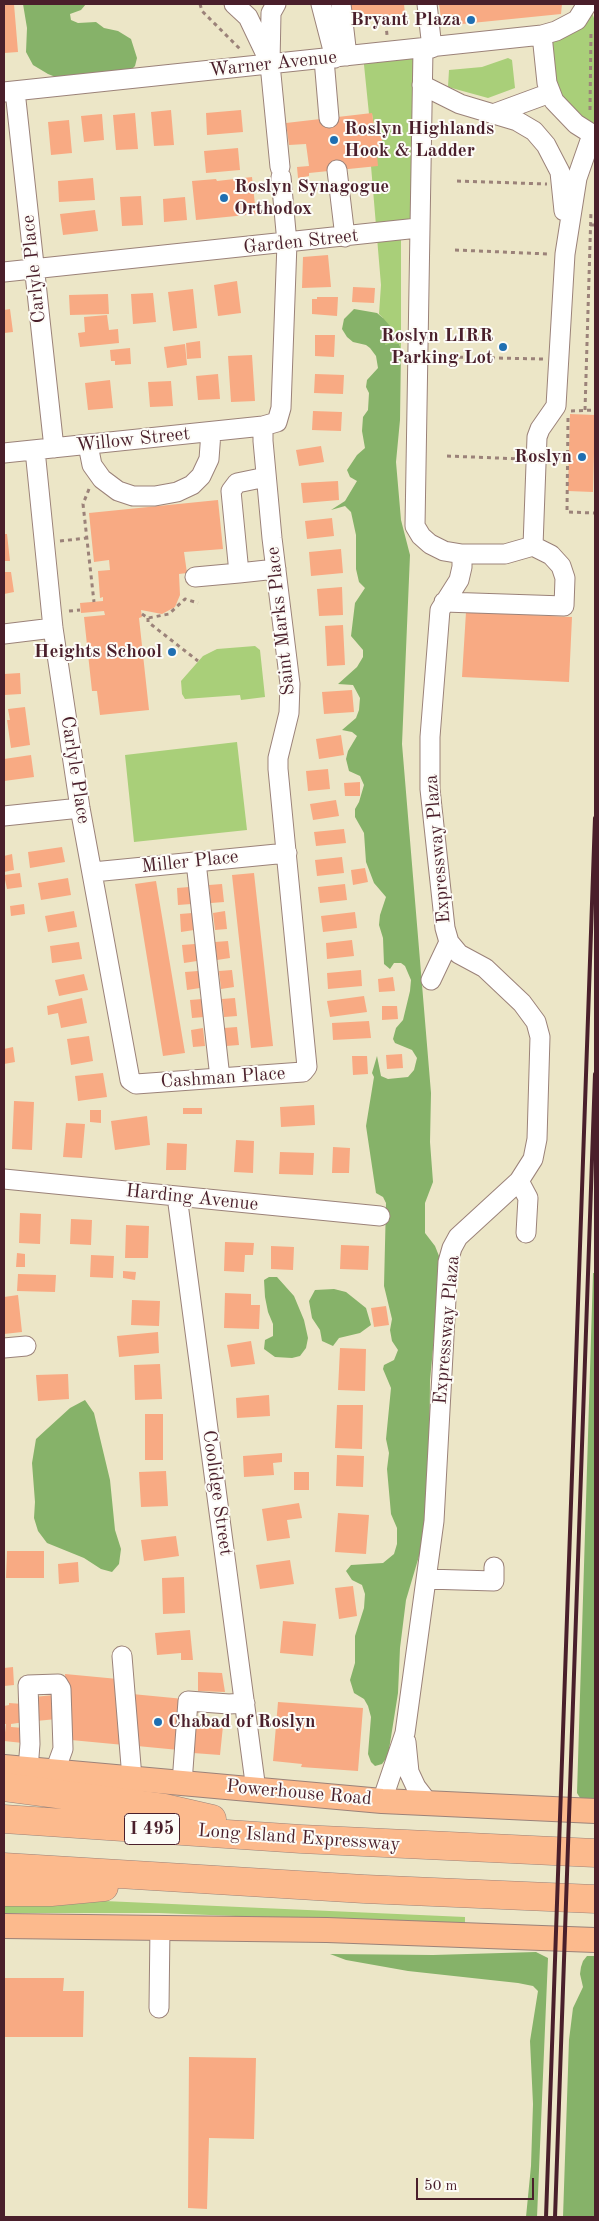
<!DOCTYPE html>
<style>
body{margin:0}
#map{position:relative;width:599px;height:2221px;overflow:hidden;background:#ece6c7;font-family:"Old Standard TT",serif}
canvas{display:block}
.frame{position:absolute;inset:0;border:5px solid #4a1f2b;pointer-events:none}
.scale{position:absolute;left:416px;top:2178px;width:118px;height:22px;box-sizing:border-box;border:2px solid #4a1f2b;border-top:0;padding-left:6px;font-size:15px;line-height:18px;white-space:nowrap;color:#4a1f2b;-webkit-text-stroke:4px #fdfcf7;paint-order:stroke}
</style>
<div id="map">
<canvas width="599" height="2221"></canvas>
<div class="frame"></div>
<div class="scale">50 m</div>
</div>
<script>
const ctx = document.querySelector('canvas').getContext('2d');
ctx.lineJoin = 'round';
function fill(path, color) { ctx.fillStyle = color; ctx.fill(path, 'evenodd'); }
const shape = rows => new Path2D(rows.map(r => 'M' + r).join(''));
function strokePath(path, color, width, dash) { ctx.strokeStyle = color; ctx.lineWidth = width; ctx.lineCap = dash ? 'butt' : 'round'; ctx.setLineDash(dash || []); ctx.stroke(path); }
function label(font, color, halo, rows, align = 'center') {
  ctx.font = font + ' "Old Standard TT",serif'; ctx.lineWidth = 4; ctx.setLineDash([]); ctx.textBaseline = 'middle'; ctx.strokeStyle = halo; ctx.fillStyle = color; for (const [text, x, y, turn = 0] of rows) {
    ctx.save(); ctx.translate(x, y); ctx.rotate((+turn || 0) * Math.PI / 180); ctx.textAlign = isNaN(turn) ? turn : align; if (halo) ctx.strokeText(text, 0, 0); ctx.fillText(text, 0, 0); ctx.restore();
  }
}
const green = shape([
 [589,4,595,21,595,136,560,108,544,56,556,31],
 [422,49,418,228,401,230,401,349,399,344,385,345,383,318,379,314,381,285,371,166,380,150,382,140,380,132,374,126,372,114,369,114,363,55],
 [508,58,512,60,515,88,488,98,448,87,449,70,482,67],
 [255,646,260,650,265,697,241,700,240,695,185,699,182,694,181,681,203,656,217,649],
 [237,742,247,830,134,842,125,755],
 [14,1897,465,1917,465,1925,159,1913,4,1913,4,1898]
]);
const forest = shape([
 [23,4,86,4,81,10,70,14,71,20,78,23,96,22,104,28,118,31,131,39,137,58,135,66,131,70,63,80,48,74,33,65,26,52,27,28],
 [354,309,377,313,383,318,390,326,385,345,392,343,399,344,401,349,400,420,396,462,401,520,410,555,402,744,431,1093,430,1142,433,1182,425,1203,425,1233,435,1246,439,1256,441,1267,430,1380,429,1488,422,1546,406,1600,400,1648,398,1693,388,1756,382,1764,375,1766,371,1762,368,1754,371,1717,368,1706,364,1699,354,1693,350,1680,355,1663,355,1636,364,1608,365,1594,362,1585,352,1580,346,1571,351,1565,383,1563,394,1554,397,1544,397,1528,391,1514,387,1469,389,1453,386,1439,391,1388,383,1369,384,1365,394,1360,398,1350,392,1341,390,1330,392,1319,384,1286,386,1203,383,1197,376,1193,366,1126,374,1077,372,1073,377,1056,381,1076,388,1079,408,1077,414,1070,417,1058,412,1050,395,1043,393,1039,396,1028,403,1020,410,991,411,980,405,966,401,963,394,963,390,969,384,964,383,938,379,925,380,915,386,897,374,883,366,862,364,833,355,817,355,809,359,802,364,785,360,776,349,771,346,759,348,751,357,736,352,732,342,730,356,718,359,710,360,698,353,685,338,684,357,667,363,657,363,650,351,636,355,603,365,588,359,582,356,569,356,535,351,512,345,506,331,510,345,501,357,481,350,477,347,470,357,455,365,448,362,431,363,417,368,410,369,393,366,387,367,380,378,368,376,356,370,348,366,345,353,342,347,337,342,329,344,319],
 [593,1273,595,1273,595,1805,582,1801,577,1793],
 [269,1277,277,1277,294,1296,304,1320,308,1338,306,1348,300,1356,292,1358,275,1357,264,1349,265,1340,273,1336,273,1324,268,1312,265,1297,264,1280],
 [334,1289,346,1292,366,1308,371,1325,360,1333,339,1338,333,1346,322,1341,320,1330,312,1318,309,1301,315,1290],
 [85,1400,94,1413,110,1480,115,1530,121,1549,119,1564,112,1572,101,1569,84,1558,47,1543,38,1531,34,1518,35,1502,32,1463,36,1439,70,1408],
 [536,1952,548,1958,547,1981,537,2217,526,2217,531,2166,533,2104,530,2041,538,1991,533,1986,518,1983,408,1971,346,1960,330,1954,433,1955],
 [587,1956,595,1956,595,2217,563,2217,569,2040,573,2008,583,1987,580,1974,581,1967,583,1961]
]);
const building = shape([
 [4,4,14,4,18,52,4,53],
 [348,4,404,4,405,14,349,19],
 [439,4,562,4,561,14,442,26],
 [171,110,174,145,154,146,151,112],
 [241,110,243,132,207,135,206,113],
 [135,113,138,149,116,150,113,115],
 [372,113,374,126,380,132,382,140,380,150,377,155,378,166,309,173,309,176,298,178,297,167,309,166,306,144,289,145,286,123],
 [102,114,104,140,84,142,81,116],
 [69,120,72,153,51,155,48,122],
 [238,148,240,170,206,173,204,151],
 [252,177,256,214,196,220,192,181,216,179,217,181],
 [93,178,95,200,59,202,58,181],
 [141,196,143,225,122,226,120,197],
 [185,197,187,220,164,222,163,199],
 [95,210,98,231,63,235,60,214],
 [328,255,331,287,302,288,303,257],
 [237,281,241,313,218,316,214,285],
 [353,287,375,288,374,303,352,302],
 [193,289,197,328,173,331,168,292],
 [153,293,156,322,133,324,131,294],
 [108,294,109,314,70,315,69,295],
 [317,297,338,297,337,316,312,314,312,299,317,299],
 [10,309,13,332,4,333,4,310],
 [107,315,109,330,118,329,119,343,80,347,78,333,85,332,84,317],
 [315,335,335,335,334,357,315,356],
 [200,341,201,358,187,359,186,343],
 [185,344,187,365,167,368,164,347],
 [130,348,131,364,115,365,115,361,111,361,110,350],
 [252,355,255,401,231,402,228,356],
 [218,374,220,399,198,400,196,376],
 [315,374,344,375,343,394,314,393],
 [110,380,113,408,88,410,85,383],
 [171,381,173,406,150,407,148,382],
 [313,411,342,412,341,431,312,430],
 [570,414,595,415,593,492,568,491],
 [321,446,324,462,299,466,296,450],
 [338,481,339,500,303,503,301,483],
 [218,500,223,549,184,552,187,573,179,574,180,595,175,607,162,614,141,610,142,617,139,618,149,710,100,715,97,691,92,691,84,617,105,615,104,611,81,613,80,603,103,601,103,597,100,598,98,571,110,570,109,560,94,562,89,513],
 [332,518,334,536,307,539,305,521],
 [4,534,7,534,10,561,4,561],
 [341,549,343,573,311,576,309,552],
 [4,572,11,572,14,592,4,594],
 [342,587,343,615,319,616,317,589],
 [466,612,572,617,569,682,462,677],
 [343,625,345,665,327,666,325,626],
 [20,673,21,694,4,695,4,674],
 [352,690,354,712,324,714,322,692],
 [25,707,30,745,11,748,7,720,10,720,8,709],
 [341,735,344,755,319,759,316,739],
 [31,755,34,777,4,781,4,759],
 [328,769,330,789,308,791,306,771],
 [360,782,360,796,345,796,344,783],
 [336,800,339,816,313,820,310,804],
 [344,829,346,843,316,846,314,832],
 [62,847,65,862,30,868,28,852],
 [12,854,14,870,4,872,4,856],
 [342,857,344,873,317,876,315,860],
 [365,868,368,882,353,885,351,870],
 [20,873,22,887,7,889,4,875],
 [254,873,273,1046,251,1048,232,875],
 [68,878,71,895,41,900,38,883],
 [156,881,185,1053,163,1056,135,884],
 [222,884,224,902,211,903,209,885],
 [345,884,347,900,320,903,318,887],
 [189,887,191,904,178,905,177,888],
 [24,904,25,914,11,916,10,906],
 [74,911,77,927,48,932,45,916],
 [225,911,227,929,215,930,213,913],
 [355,912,357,928,323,932,321,916],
 [192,913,194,930,181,932,180,914],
 [352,940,354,956,327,959,326,943],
 [228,941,230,958,217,960,215,942],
 [79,942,82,959,52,963,50,946],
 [195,944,197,961,184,963,182,945],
 [232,970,234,987,221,989,219,971],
 [361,970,362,986,328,989,327,973],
 [198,971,200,988,187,990,185,972],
 [84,974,88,990,59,996,55,980],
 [393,977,395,991,379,992,378,979],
 [364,996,367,1012,330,1017,327,1001],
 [82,998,87,1023,61,1028,58,1013,48,1015,47,1006],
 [235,998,237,1016,224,1017,222,999],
 [202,999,204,1017,192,1018,190,1000],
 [382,1006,397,1006,398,1019,382,1020],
 [369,1021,371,1038,333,1040,332,1023],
 [237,1027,239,1045,226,1046,224,1028],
 [203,1028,205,1046,193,1047,191,1030],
 [89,1036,93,1061,71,1065,67,1039],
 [13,1047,15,1062,4,1064,4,1049],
 [402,1054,403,1068,387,1069,386,1055],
 [352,1056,367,1056,368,1074,353,1075],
 [103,1073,107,1097,78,1101,75,1076],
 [14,1101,34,1102,32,1150,12,1149],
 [314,1105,315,1125,281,1127,280,1107],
 [183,1108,202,1108,202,1114,183,1114],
 [90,1110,101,1110,101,1123,90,1122],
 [147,1116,150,1145,115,1150,111,1121],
 [66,1123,85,1124,82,1158,63,1157],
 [236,1140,254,1141,253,1173,234,1172],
 [167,1143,187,1144,186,1170,166,1170],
 [333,1147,350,1148,349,1173,332,1173],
 [280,1152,314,1153,313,1175,279,1174],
 [20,1213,41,1214,40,1244,19,1243],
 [71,1219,92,1220,91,1245,70,1244],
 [126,1225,149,1226,148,1258,125,1258],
 [225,1242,254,1243,253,1255,245,1255,244,1272,224,1271],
 [341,1245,369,1246,368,1270,340,1269],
 [271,1246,294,1247,293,1270,271,1269],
 [17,1253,25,1254,25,1267,16,1267],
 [91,1255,114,1256,113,1278,90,1277],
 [123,1271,136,1272,135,1280,123,1278],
 [18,1274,56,1275,55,1292,17,1291],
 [225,1293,251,1294,251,1305,260,1305,259,1329,224,1328],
 [18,1295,22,1332,4,1334,4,1297],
 [132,1300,160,1301,159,1326,131,1325],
 [386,1306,389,1325,374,1327,371,1308],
 [158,1332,159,1353,119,1357,117,1336],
 [251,1341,255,1364,231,1367,227,1345],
 [340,1348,366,1349,365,1391,338,1390],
 [160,1364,162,1399,135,1400,134,1365],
 [68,1374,69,1399,38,1401,36,1375],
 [269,1395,270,1416,237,1418,236,1398],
 [337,1405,363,1405,362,1449,335,1448],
 [145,1414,163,1414,163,1460,145,1460],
 [282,1453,282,1462,273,1463,274,1475,244,1477,243,1456],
 [337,1455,364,1456,363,1487,336,1486],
 [166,1471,168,1506,141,1507,139,1472],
 [294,1472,309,1472,309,1490,294,1490],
 [299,1503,302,1518,287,1520,290,1538,267,1541,262,1509],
 [338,1513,369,1515,366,1554,335,1552],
 [176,1536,179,1556,144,1561,141,1540],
 [7,1551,44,1551,44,1578,6,1578],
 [290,1560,294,1584,260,1589,256,1565],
 [78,1562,79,1582,59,1584,58,1564],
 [184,1577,185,1613,163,1614,162,1578],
 [353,1586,357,1616,339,1619,335,1588],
 [283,1621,316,1624,313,1656,280,1653],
 [190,1630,193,1660,181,1660,181,1653,157,1655,155,1633],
 [13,1667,14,1685,4,1686,4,1668],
 [198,1672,222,1673,225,1692,198,1691],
 [65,1674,118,1679,124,1745,71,1740],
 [132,1694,184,1699,179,1750,137,1746],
 [54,1695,57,1719,36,1721,34,1697],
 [278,1702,363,1708,358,1771,301,1767,302,1764,273,1761],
 [9,1703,23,1704,25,1722,11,1724,11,1727,24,1728,23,1743,4,1741,6,1724,4,1724,4,1706,9,1705],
 [196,1720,212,1721,211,1725,223,1726,220,1755,193,1753],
 [4,1978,64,1978,63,1991,84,1991,83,2037,4,2037],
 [189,2057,256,2058,254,2139,209,2138,207,2209,188,2208]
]);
const path = shape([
 [200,4,202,11,241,50],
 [385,15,387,35],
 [590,110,591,30],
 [457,181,547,184],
 [590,225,595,225],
 [455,250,549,254],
 [451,357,543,359],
 [585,410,591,211],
 [571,411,595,410],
 [568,418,567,512,595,513],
 [447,456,522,459],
 [553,457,567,457],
 [89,489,83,504,94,602],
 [60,541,87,538],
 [69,611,80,610],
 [142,614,148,618,169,614,185,599,198,603],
 [148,618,148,622,198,661]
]);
const minor = shape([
 [234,4,248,17,269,61],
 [276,4,271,13,270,64,280,167],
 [321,4,335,58],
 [341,4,347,56],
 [427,4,432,48],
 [542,35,547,83,554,101,576,124,595,136],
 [423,49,415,526,421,536,430,544,444,551,462,554,505,554,533,546,551,555,561,566,565,578,564,606,444,602],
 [324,59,329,118],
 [422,85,460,104,517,121,534,131,546,145,560,172,564,211],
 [15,91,54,448],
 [4,92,542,35,556,31,577,20,587,4],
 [493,114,550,93],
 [337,170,345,237],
 [4,272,418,228],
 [88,445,92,465,102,479,118,491,133,496,155,496,177,492,192,485,201,476,209,459,211,432],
 [35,450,53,628,80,808,130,1080,136,1084,303,1072,307,1067,278,769,278,758,289,713,290,684,272,538,263,441,263,426],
 [4,453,263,426,277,422,281,408,287,243,281,177],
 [266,477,237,483,231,491,239,573,276,569],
 [533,546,537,437,540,429,556,406,565,254,577,178,592,135],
 [195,577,239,573],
 [4,634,53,628],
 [4,816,80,808],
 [196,862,220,1078],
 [93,872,287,853],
 [431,980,449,942],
 [4,1179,380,1216],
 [519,1181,528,1198,526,1233],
 [177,1196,256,1790],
 [4,1348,26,1346],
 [426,1579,494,1581,494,1567],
 [122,1656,132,1778],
 [406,1742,409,1772,416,1787,429,1804],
 [28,1769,30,1744,28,1685,58,1684,61,1689,63,1749,55,1771],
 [182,1783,188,1701,229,1704,245,1703],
 [382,1801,405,1733,434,1521,448,1262,452,1248,458,1237,519,1181,533,1159,537,1139,540,1037,536,1022,522,1003,485,968,459,954,449,942,445,928,430,789,430,737,440,610,459,580,462,567,462,554],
 [159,2008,160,1927]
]);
const major = shape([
 [4,1767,382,1801,595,1811],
 [4,1926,327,1930,595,1940]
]);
const highway = shape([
 [4,1787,164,1808,212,1819],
 [4,1819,301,1839,595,1853],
 [4,1867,364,1889,595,1899],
 [4,1892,51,1892,104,1887]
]);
const rail = shape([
 [546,2217,595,818],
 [555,2217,595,1074]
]);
const markers = [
 [471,20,5,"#1f6fb2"],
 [334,140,5,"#1f6fb2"],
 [224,198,5,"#1f6fb2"],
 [503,347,5,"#1f6fb2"],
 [582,457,5,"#1f6fb2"],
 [172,652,5,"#1f6fb2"],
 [158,1722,5,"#1f6fb2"]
];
const shields = [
 [152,1829,55]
];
const shieldNames = [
 ["I 495",152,1829]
];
const poiNames = [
 ["Bryant Plaza",461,20],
 ["Roslyn Highlands",344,129,"left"],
 ["Hook & Ladder",344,151,"left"],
 ["Roslyn Synagogue",234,187,"left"],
 ["Orthodox",234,209,"left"],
 ["Roslyn LIRR",493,336],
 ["Parking Lot",493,358],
 ["Roslyn",572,457],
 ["Heights School",162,652],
 ["Chabad of Roslyn",168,1722,"left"]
];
const streetNames = [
 ["Warner Avenue",273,64,-6],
 ["Garden Street",301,242,-6],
 ["Carlyle Place",34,269,-96],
 ["Willow Street",133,440,-6],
 ["Saint Marks Place",281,621,-96],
 ["Carlyle Place",75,770,81],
 ["Expressway Plaza",438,849,-95],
 ["Miller Place",190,862,-6],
 ["Cashman Place",223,1078,-4],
 ["Harding Avenue",192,1198,6],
 ["Expressway Plaza",447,1330,-85],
 ["Coolidge Street",217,1493,82],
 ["Powerhouse Road",299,1793,5],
 ["Long Island Expressway",299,1838,4]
];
fill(green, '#a9cf79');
fill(forest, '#86b269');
fill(building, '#f8aa83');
strokePath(minor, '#9b8279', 21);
strokePath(major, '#9b8279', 26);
strokePath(highway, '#9b8279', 29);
strokePath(path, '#9b8279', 3, [4, 4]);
strokePath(minor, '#fff', 19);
strokePath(major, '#fcba8d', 24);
strokePath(highway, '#fcba8d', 28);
strokePath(rail, '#4a1f2b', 4);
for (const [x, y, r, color] of markers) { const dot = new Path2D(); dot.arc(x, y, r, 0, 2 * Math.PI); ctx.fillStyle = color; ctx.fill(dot); strokePath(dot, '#fdfcf7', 2); }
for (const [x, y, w] of shields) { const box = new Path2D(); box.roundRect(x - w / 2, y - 15.5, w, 31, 4); ctx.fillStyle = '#fdfcf7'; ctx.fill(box); strokePath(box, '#4a1f2b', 1); }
label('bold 18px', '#4a1f2b', null, shieldNames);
label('bold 19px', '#4a1f2b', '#fdfcf7', poiNames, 'right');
label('19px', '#4a1f2b', '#fdfcf7', streetNames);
</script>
